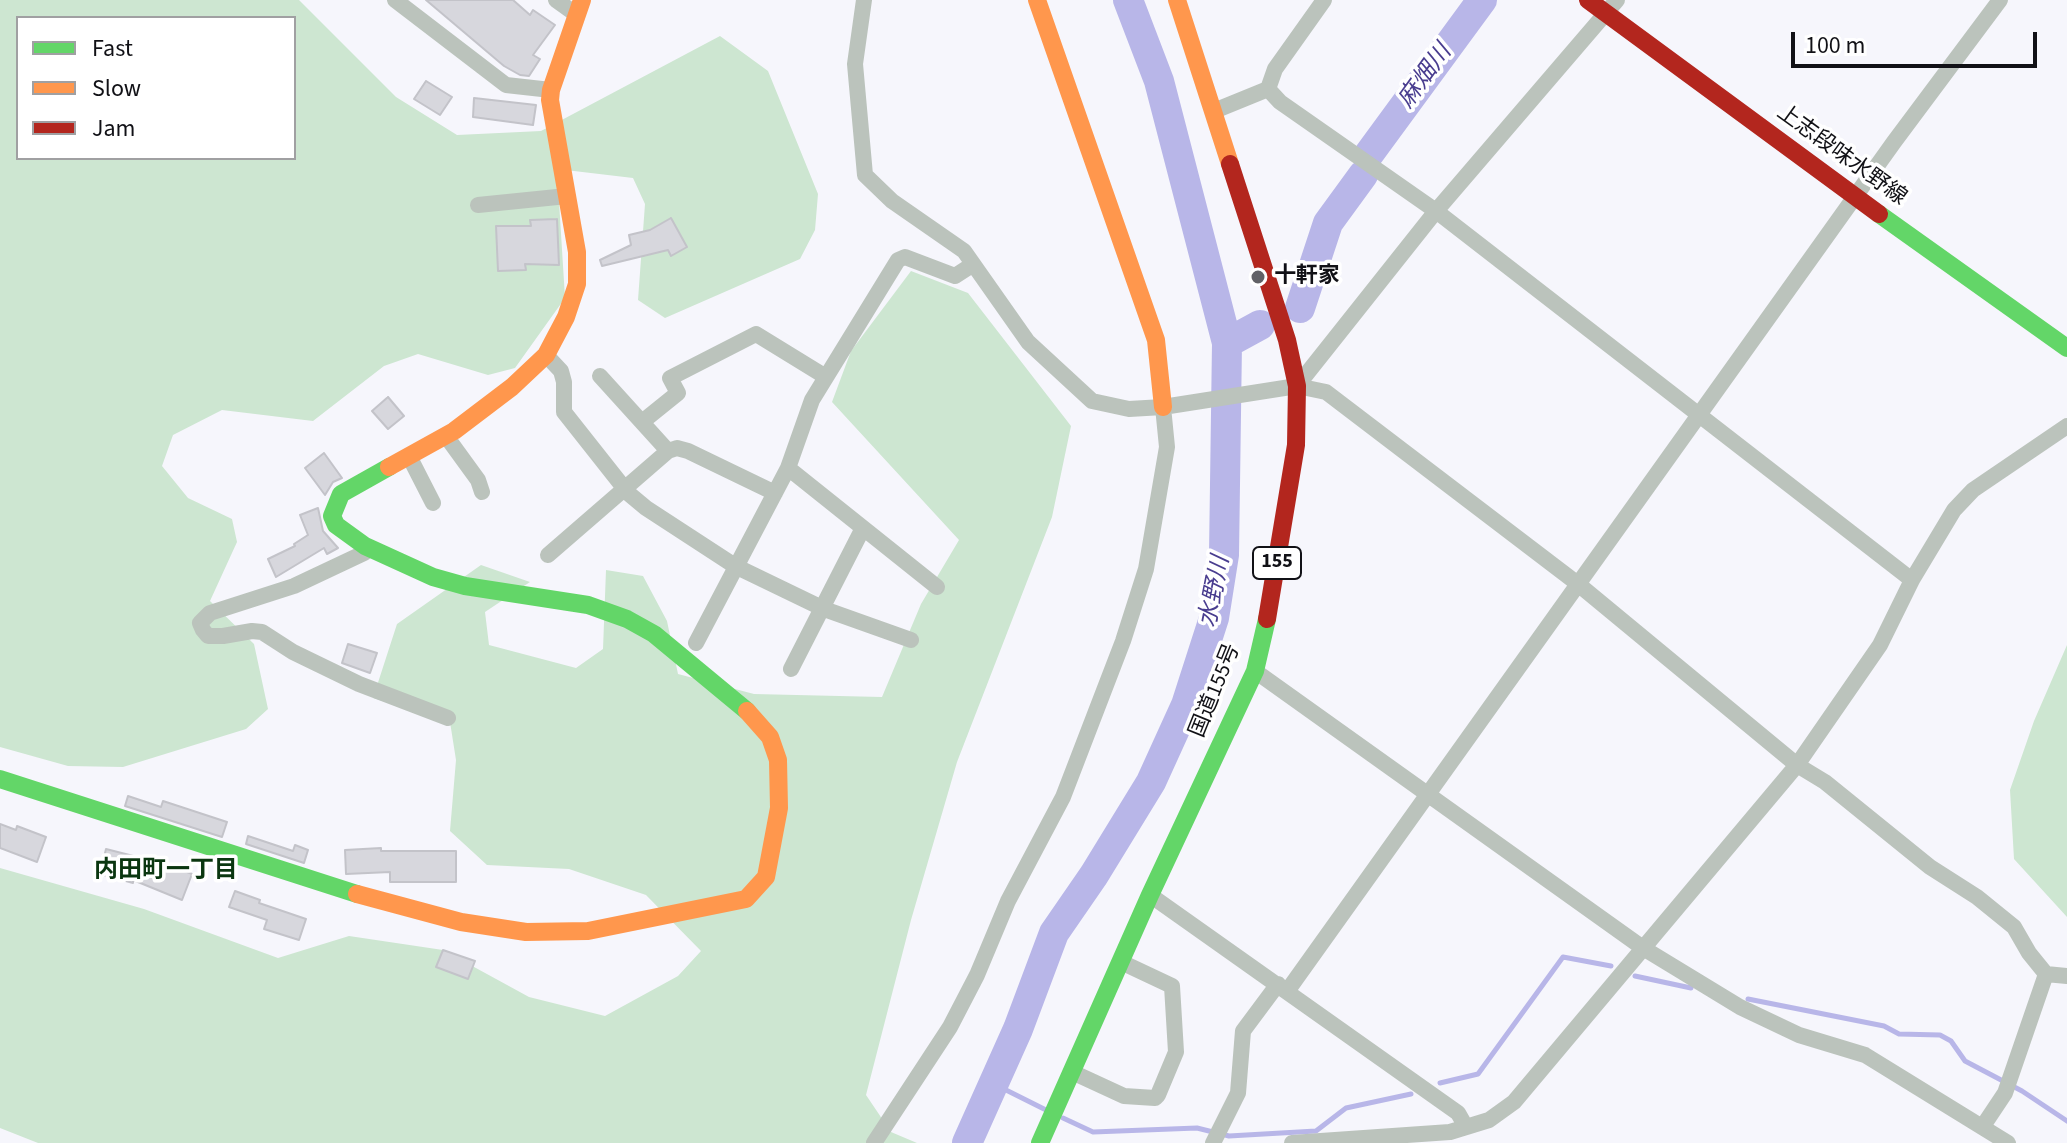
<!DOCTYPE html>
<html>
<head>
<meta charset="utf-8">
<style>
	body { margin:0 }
	#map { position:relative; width:2067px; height:1143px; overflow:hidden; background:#f6f6fc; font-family:"Source Sans 3",sans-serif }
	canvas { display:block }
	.legend { position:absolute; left:16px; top:16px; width:280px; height:144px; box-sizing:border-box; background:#fff; border:2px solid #a0a0a2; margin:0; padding:10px 14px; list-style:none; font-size:24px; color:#111116 }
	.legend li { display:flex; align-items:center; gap:16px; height:40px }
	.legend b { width:40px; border:2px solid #a0a0a2 }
	.scale { position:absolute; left:1791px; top:32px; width:246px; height:36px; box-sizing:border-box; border:4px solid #111116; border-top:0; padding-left:10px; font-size:24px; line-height:28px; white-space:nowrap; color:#111116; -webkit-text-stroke:6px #fff; paint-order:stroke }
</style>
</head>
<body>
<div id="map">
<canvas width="2067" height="1143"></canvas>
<ul class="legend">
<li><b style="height:10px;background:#63d668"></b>Fast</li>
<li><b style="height:10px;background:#ff974d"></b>Slow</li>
<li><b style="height:10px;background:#b3261e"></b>Jam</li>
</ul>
<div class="scale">100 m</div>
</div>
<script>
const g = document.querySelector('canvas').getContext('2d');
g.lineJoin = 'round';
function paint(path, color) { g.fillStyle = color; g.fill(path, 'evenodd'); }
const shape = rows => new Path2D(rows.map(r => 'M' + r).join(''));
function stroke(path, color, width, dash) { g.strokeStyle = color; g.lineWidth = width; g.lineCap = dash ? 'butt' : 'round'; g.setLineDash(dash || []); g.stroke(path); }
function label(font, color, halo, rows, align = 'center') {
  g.font = font + ' "Source Sans 3","Noto Sans JP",sans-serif'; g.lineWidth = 7; g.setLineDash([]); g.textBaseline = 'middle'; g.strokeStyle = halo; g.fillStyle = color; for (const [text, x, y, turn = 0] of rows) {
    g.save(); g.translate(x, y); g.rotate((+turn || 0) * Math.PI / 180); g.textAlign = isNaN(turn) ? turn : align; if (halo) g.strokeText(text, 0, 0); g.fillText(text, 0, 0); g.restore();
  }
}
paint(shape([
	[0,0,299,0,396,97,457,135,541,131,720,36,768,71,818,194,815,230,800,259,665,318,638,300,645,204,633,178,557,169,565,298,515,368,488,375,418,354,384,366,313,421,222,410,173,435,162,466,188,498,232,519,237,542,210,601,254,644,268,709,246,729,123,767,68,766,0,747],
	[18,18,294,18,294,158,18,158],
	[911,271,968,293,1071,426,1052,517,957,762,911,920,866,1095,891,1132,917,1143,38,1143,0,1128,0,868,144,909,278,958,349,936,443,950,529,997,605,1016,678,976,701,951,646,895,569,869,487,865,450,831,456,760,450,722,373,698,397,624,481,565,530,582,485,612,489,645,576,668,603,649,606,570,643,576,667,621,678,674,754,694,882,697,921,604,959,540,832,402,851,351],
	[2067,645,2067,917,2014,859,2010,790,2034,721]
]), '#cde6d1');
stroke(shape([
	[1635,976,1691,988],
	[1748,999,1884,1026,1899,1034,1940,1035,1951,1041,1965,1061,2022,1091,2067,1121],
	[992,1083,1046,1110],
	[1440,1083,1478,1074,1563,957,1611,966],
	[1063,1118,1093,1132,1197,1128,1229,1136,1316,1131,1346,1108,1411,1094]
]), '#b8b6e8', 5);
stroke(shape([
	[1369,154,1482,0],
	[1300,308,1328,223,1363,175],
	[1227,343,1260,325],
	[967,1143,1018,1029,1054,933,1094,875,1151,782,1186,705,1214,618,1224,555,1227,343,1159,81,1128,0]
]), '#b8b6e8', 30);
const building = shape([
	[426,0,513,0,530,15,533,10,555,25,533,55,540,59,529,76,520,75,504,66,426,0],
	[426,81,452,97,440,115,414,99,426,81],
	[474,98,536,105,533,125,473,117,474,98],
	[671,218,687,247,671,256,668,250,602,266,600,260,631,245,629,235,650,230,671,218],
	[557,219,559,265,525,264,526,270,498,271,496,226,531,226,530,220,557,219],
	[388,397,404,416,388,429,372,411,388,397],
	[324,453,342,478,333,482,325,495,305,468,324,453],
	[318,508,323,531,338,548,327,554,324,548,276,577,268,559,295,546,294,544,308,535,300,515,318,508],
	[348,644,377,653,370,673,342,663,348,644],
	[128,796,161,807,163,801,227,822,222,837,125,806,128,796],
	[0,824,16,830,17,826,46,837,37,862,0,848,0,824],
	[248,836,293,851,295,845,308,850,304,863,246,844,248,836],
	[381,848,381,851,456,851,456,882,390,882,390,872,346,874,345,850,381,848],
	[106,849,157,862,158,860,192,874,182,900,133,880,133,883,100,874,106,849],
	[235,891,260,900,259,903,306,919,299,940,264,929,267,920,229,907,235,891],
	[443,950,475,961,468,979,436,967,443,950]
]);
paint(building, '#d7d7dd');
stroke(building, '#c3c3c9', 2);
stroke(shape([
	[395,0,506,85,551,90],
	[556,0,577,15],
	[864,0,855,64,865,175,892,201,964,251,1028,342,1092,401,1129,409,1163,407,1297,386,1326,392,1578,584,1797,765,1825,782,1930,867,1977,897,2014,927,2029,953,2046,974,2067,976],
	[1268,89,1280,102,1436,211,1912,580],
	[1214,111,1268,89,1275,69,1324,0],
	[478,205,567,196],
	[546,355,561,371,564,382,564,412,628,493,646,508,735,566,824,609,911,640],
	[600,376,668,451],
	[1297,386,1436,211,1617,0],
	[642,422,678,393,670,378,756,334,826,377],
	[446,436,478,480,482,492],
	[410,458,433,503],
	[788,468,937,587],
	[365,546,364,553,294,586,210,613,200,623,203,630,208,636,223,636,252,631,262,632,293,652,359,684,448,718],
	[548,555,668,451,677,448,688,451,775,493],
	[696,643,788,468,812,400,898,260,905,257,955,276,972,265],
	[791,669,863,528],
	[1255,671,1643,948,1740,1007,1799,1035,1865,1055,2008,1143],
	[1150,895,1458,1113,1466,1127],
	[1288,990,1894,142,2000,0],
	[1072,1072,1124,1096,1155,1098,1158,1095,1176,1052,1172,986,1121,962],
	[1983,1126,2005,1093,2046,974],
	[874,1143,950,1027,977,975,1008,901,1063,797,1123,641,1146,569,1167,447,1163,407],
	[1213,1143,1238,1093,1243,1031,1278,984],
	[1292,1143,1450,1132,1489,1120,1514,1102,1797,765,1880,645,1912,580,1954,510,1973,490,2067,426]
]), '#bbc3bc', 16);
stroke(shape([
	[1879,214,2067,348],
	[389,467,341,494,332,516,336,525,365,546,433,577,465,586,588,605,627,619,654,634,747,711],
	[0,779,357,894],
	[1040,1143,1150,895,1255,671,1267,619]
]), '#63d668', 18);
stroke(shape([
	[1037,0,1156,340,1163,407],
	[1177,0,1230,164],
	[389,467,454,431,512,387,546,355,566,317,577,284,577,252,550,100,551,90,582,0],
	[357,894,461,922,526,932,588,931,746,899,766,877,779,808,778,760,770,737,747,711]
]), '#ff974d', 18);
stroke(shape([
	[1588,0,1879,214],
	[1230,164,1287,340,1297,386,1296,445,1267,619]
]), '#b3261e', 18);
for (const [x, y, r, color] of [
	[1258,277,8,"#616166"]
]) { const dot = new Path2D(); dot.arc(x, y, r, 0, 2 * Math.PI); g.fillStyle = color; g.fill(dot); stroke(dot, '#fff', 3); }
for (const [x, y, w] of [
	[1277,563,48]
]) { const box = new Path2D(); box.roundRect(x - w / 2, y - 16, w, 32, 6); g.fillStyle = '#fff'; g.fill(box); stroke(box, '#111116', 2); }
label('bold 20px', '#111116', null, [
	["155",1277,563]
]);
label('22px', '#111116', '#fff', [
	["上志段味水野線",1841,156,36],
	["国道155号",1216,691,-68]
]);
label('bold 22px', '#111116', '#fff', [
	["十軒家",1274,277]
], 'left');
label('italic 24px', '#493d8f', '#fff', [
	["麻畑川",1426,77,-54],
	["水野川",1216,592,-79]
]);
label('bold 24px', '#0a3610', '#fff', [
	["内田町一丁目",166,872]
]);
</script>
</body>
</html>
